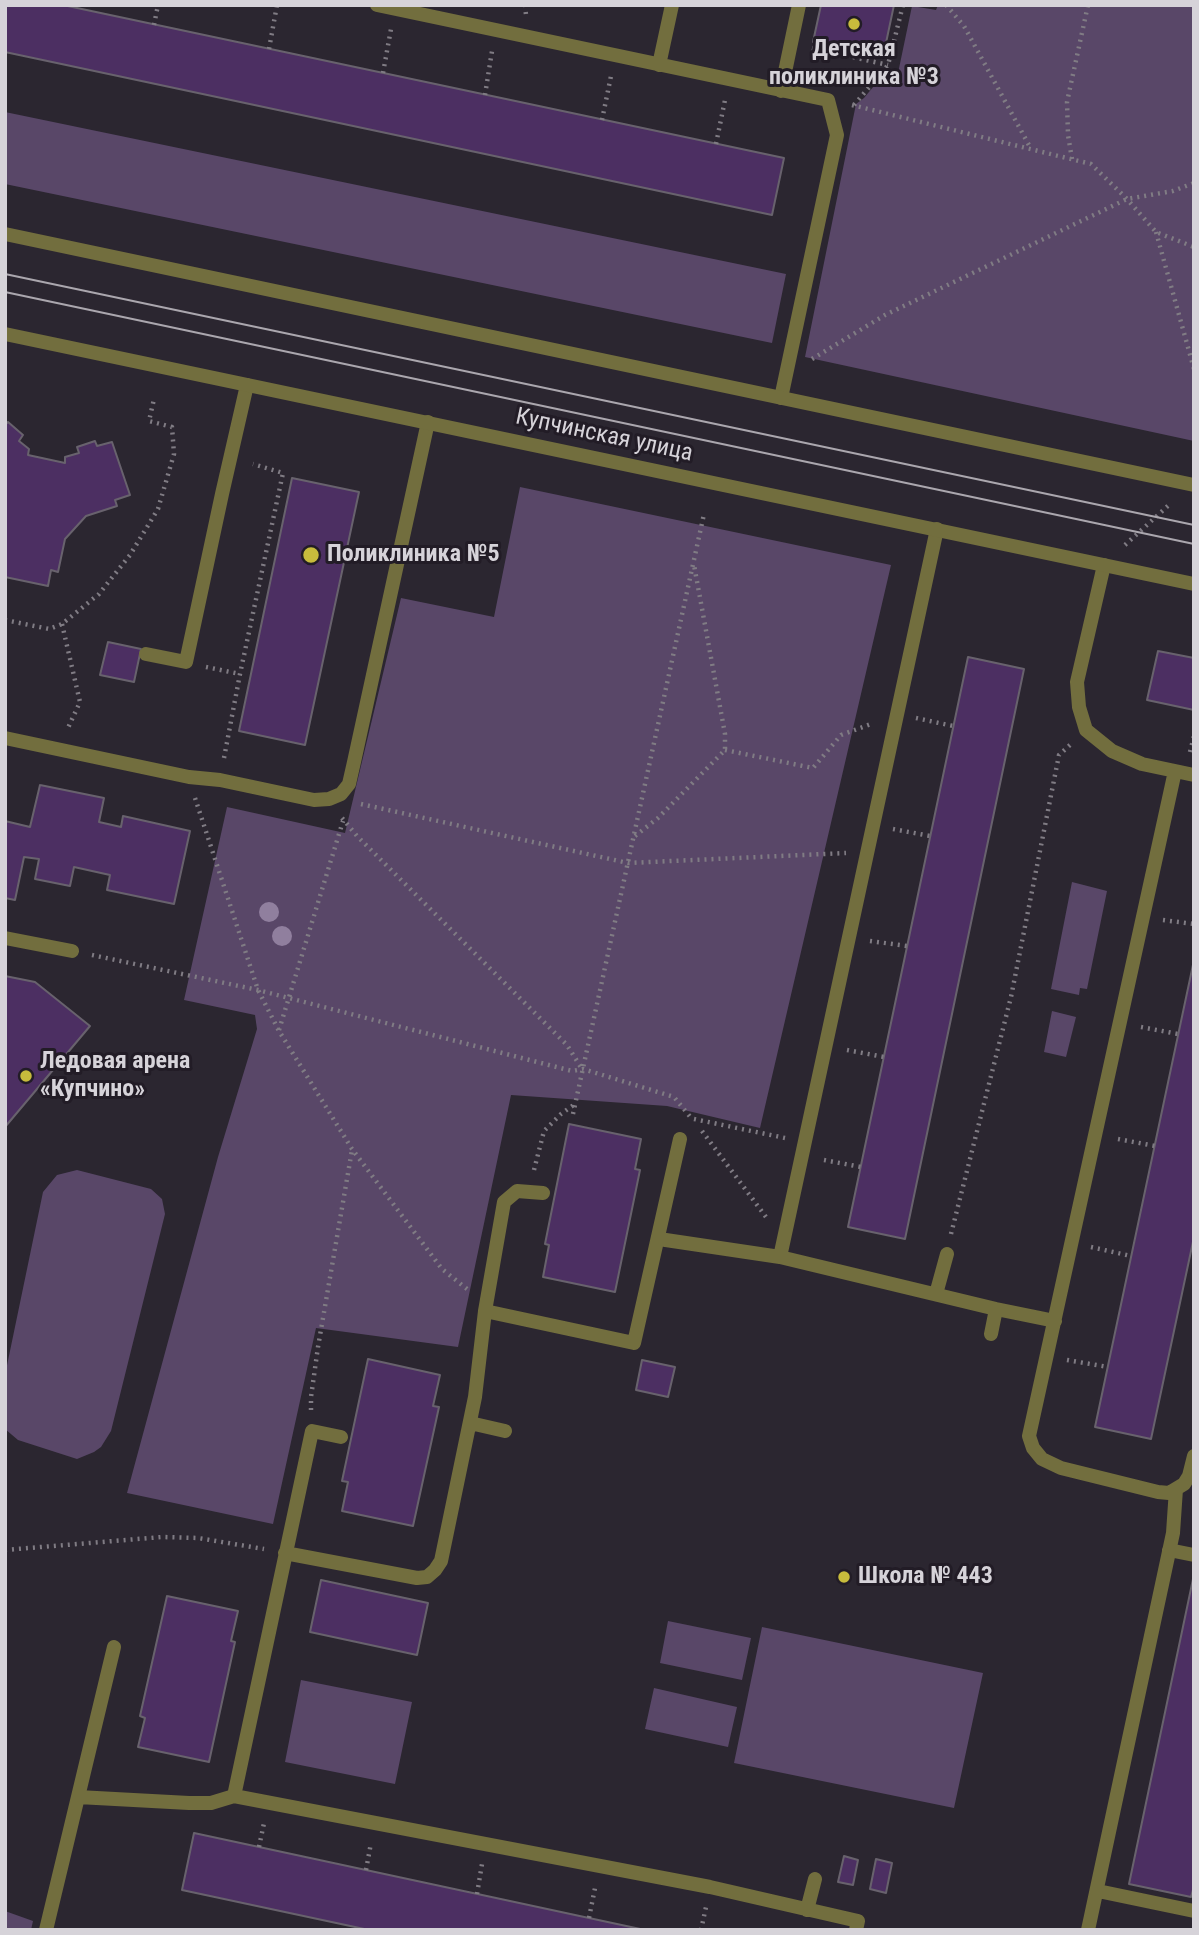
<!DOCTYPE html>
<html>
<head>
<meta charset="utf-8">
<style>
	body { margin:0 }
	#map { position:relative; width:1199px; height:1935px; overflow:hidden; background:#2b2630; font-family:"Roboto Condensed",sans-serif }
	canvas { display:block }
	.frame { position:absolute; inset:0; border:7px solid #d6d3d9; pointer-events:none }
</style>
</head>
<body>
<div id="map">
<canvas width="1199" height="1935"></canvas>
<div class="frame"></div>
</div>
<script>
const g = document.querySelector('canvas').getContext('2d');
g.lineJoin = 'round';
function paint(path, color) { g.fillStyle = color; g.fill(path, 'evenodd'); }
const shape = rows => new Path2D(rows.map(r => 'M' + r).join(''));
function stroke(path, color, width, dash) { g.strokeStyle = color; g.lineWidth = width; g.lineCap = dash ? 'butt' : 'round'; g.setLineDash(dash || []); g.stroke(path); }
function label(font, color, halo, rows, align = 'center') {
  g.font = font + ' "Roboto Condensed",sans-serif'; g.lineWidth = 6; g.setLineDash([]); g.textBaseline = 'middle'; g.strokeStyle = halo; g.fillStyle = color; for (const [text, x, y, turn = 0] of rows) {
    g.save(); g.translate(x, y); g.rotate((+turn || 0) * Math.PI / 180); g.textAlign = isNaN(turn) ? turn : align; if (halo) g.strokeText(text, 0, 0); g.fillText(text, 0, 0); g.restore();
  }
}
paint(shape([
	[938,5,1194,5,1194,441,805,357,856,104,864,98,883,75,897,78,912,6,936,10],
	[5,112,786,274,772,343,5,184],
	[520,487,891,565,760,1128,667,1106,511,1095,458,1347,316,1328,273,1524,127,1493,218,1157,257,1029,255,1015,184,1000,227,807,345,833,401,598,494,617],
	[1072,882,1107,891,1087,989,1080,988,1079,995,1051,989],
	[1052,1011,1076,1017,1066,1057,1044,1052],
	[77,1170,151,1189,162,1199,165,1214,111,1431,101,1447,94,1452,77,1459,18,1440,5,1429,5,1375,43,1192,57,1175],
	[668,1621,751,1638,742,1680,660,1663],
	[762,1627,983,1673,954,1808,734,1763],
	[301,1680,412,1702,395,1784,285,1762],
	[654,1688,737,1707,728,1747,645,1729],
	[5,1911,33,1921,31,1930,5,1930]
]), '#594768');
const building = shape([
	[5,5,63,5,784,158,772,215,5,52,5,5],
	[821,5,894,5,883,57,813,42,821,5],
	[8,422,23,435,19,441,29,449,28,455,65,463,65,457,79,453,77,447,95,441,97,446,112,442,130,495,115,500,117,506,86,516,65,539,58,572,51,570,48,586,5,577,5,425,8,422],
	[292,478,359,492,305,745,239,731,292,478],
	[108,642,141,649,134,682,100,675,108,642],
	[1158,651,1194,658,1194,710,1147,700,1158,651],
	[968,657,1024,669,905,1239,848,1227,968,657],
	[40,785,104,798,99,822,121,827,123,816,190,831,174,904,107,890,110,875,74,867,70,886,35,879,39,859,24,857,15,900,5,898,5,821,30,827,40,785],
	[1194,960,1194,1237,1151,1439,1095,1427,1194,960],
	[5,976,35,982,90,1026,5,1127,5,976],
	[569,1124,641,1139,635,1169,640,1170,615,1292,543,1277,549,1245,545,1244,569,1124],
	[368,1359,440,1375,433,1406,439,1407,413,1526,342,1511,348,1482,342,1481,368,1359],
	[642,1360,675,1367,668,1397,636,1390,642,1360],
	[1193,1579,1194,1886,1191,1897,1129,1884,1193,1579],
	[321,1580,428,1603,417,1655,310,1632,321,1580],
	[167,1596,238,1611,231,1641,235,1642,209,1762,138,1747,145,1718,140,1716,167,1596],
	[194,1833,589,1918,645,1930,369,1930,182,1890,194,1833],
	[844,1856,858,1860,853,1885,838,1882,844,1856],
	[876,1859,892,1863,886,1893,870,1889,876,1859]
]);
paint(building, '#4c2f62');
stroke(building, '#68626d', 2);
stroke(shape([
	[525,5,526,15],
	[946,5,964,26,1030,147],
	[154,25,158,5],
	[812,48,888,65],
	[269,49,277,5],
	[383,73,391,29],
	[485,95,492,51],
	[852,105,1091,164,1127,199,1156,232,1194,247],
	[854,105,888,65,903,5],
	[602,120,611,76],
	[716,144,725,100],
	[1072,159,1068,135,1067,102,1088,5],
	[1156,232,1194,369],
	[812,359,885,315,1127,199,1173,191,1194,183],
	[1125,545,1170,504],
	[5,620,49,629,62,624,99,594,130,555,158,509,174,454,172,427,149,421,154,399],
	[62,624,80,702,67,730],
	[206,667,240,674],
	[916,718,953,726],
	[725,750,813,768,841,735,871,724],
	[1190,752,1194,736],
	[224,758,240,674,283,473,253,464],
	[195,798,258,990,279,1031,352,1149,442,1269,467,1289],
	[361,804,628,863,846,853],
	[342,818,357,836,567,1045,582,1069],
	[893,829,930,836],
	[635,836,658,818,725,750,725,734,694,565],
	[1163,920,1194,924],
	[870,941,907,946],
	[92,955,258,990,572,1071,583,1069,674,1097,692,1119],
	[1141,1027,1178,1034],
	[279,1030,343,821],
	[847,1050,884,1057],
	[573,1114,704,514],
	[694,1119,785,1138],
	[702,1131,766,1217],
	[1118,1139,1155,1146],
	[824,1160,861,1167],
	[534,1170,544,1131,561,1114,575,1104],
	[951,1234,1011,997,1059,755,1070,745],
	[1091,1247,1131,1256],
	[1067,1360,1108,1367],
	[311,1410,311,1397,318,1347,352,1150],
	[5,1550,162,1537,198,1538,264,1549],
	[259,1847,264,1823],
	[366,1870,371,1843],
	[477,1894,482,1864],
	[589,1918,595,1888],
	[701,1930,706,1907]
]), '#807c84', 4.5, [2, 5]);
stroke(shape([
	[377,5,828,100,837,135,781,398],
	[659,65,672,5],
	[781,91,799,5],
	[1104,565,1077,682,1079,707,1086,730,1112,751,1142,764,1194,775],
	[146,654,186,662,222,494,247,385],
	[5,738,189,777,220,780,314,800,329,799,341,794,349,784,354,762,428,422],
	[1175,771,1029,1436,1033,1448,1042,1459,1061,1468,1158,1492,1169,1493,1184,1484,1189,1476,1194,1456],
	[5,938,72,951],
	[659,1239,780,1257,996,1309,1055,1321],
	[780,1257,937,529],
	[936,1294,947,1254],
	[485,1311,634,1343,680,1139],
	[991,1334,996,1309],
	[470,1423,505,1431],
	[1169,1550,1194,1555],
	[285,1553,417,1578,427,1577,435,1570,441,1561,475,1397,485,1311,504,1202,517,1191,543,1193],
	[234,1796,312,1431,341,1437],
	[78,1797,189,1803,211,1803,234,1796,710,1887,858,1921,856,1930],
	[1098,1891,1194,1911],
	[807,1910,815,1879],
	[46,1930,114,1647],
	[1088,1930,1173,1533,1176,1489]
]), '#726e3e', 14);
stroke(shape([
	[5,234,1194,485],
	[5,334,1194,584]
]), '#726e3e', 14);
stroke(shape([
	[5,274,1194,525],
	[5,292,1194,544]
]), '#aba7ae', 2);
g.fillStyle = '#907f9e';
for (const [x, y] of [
	[269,912],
	[282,936]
]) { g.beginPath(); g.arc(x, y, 10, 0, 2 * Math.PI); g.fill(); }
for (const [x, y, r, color] of [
	[854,24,7,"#c7bb3c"],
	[311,555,9,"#c7bb3c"],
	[26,1076,7,"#c7bb3c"],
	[844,1577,7,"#c7bb3c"]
]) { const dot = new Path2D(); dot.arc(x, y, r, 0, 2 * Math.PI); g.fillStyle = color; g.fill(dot); stroke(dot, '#221c26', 2.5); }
label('bold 24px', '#d6d3d9', '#221c26', [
	["Детская",854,50,"center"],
	["поликлиника №3",854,78,"center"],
	["Поликлиника №5",327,555],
	["Ледовая арена",40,1062],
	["«Купчино»",40,1090],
	["Школа № 443",858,1577]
], 'left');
label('24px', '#d6d3d9', '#221c26', [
	["Купчинская улица",604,436,12]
]);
</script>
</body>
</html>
